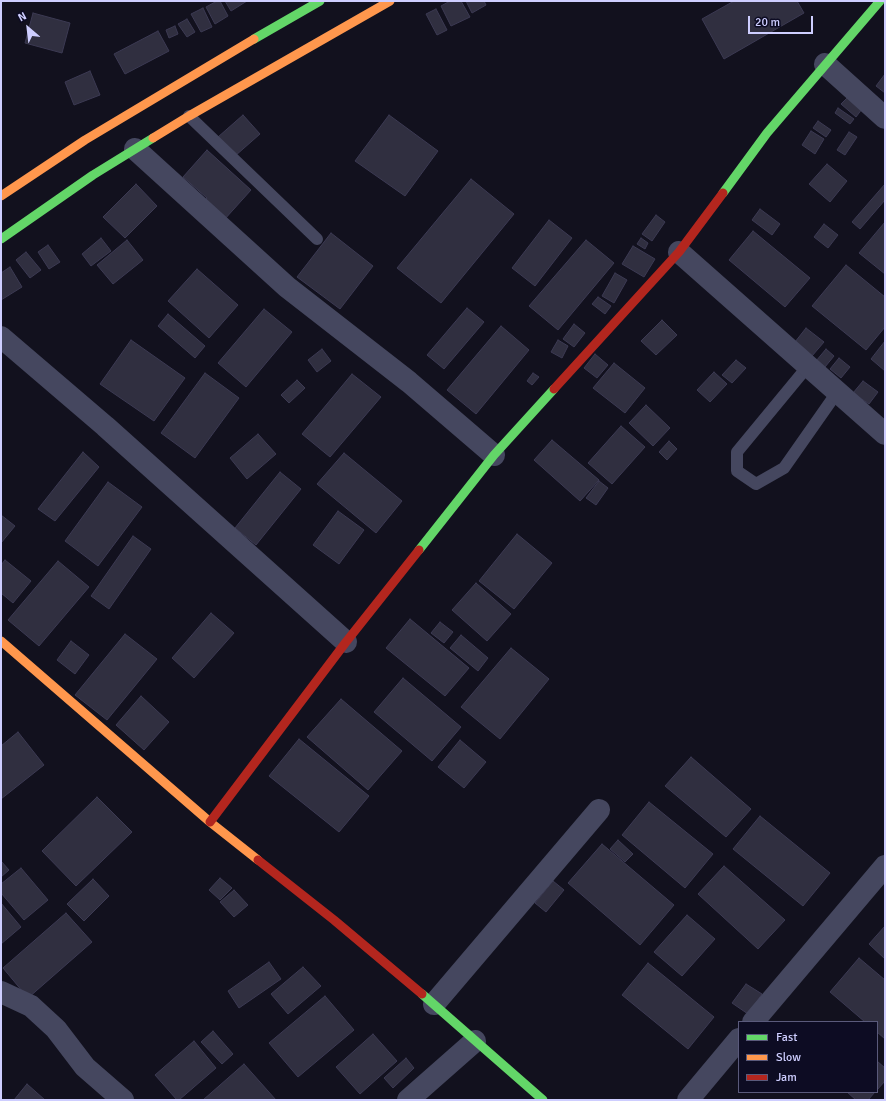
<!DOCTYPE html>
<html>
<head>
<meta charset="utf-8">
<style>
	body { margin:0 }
	#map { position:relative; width:886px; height:1101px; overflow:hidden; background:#12111e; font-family:Signika,sans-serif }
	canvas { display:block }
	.frame { position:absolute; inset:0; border:2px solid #ceceff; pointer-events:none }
	.legend { position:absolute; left:738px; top:1021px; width:140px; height:72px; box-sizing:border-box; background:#0d0c23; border:1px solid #5a5a7b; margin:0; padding:5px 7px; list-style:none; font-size:12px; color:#ceceff }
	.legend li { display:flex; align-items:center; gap:8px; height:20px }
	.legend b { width:20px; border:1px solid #5a5a7b }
	.north { position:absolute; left:8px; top:8px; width:40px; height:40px; -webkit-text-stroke:3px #0d0c23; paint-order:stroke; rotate:332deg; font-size:11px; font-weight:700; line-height:16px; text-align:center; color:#ceceff }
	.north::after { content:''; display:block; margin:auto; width:14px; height:18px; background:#ceceff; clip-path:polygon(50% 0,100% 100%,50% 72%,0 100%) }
	.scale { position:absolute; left:748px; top:16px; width:65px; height:18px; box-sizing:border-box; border:2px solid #ceceff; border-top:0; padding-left:5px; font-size:12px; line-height:14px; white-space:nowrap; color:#ceceff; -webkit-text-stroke:3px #0d0c23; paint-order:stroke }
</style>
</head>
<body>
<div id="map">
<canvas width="886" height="1101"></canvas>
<div class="frame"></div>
<ul class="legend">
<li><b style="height:5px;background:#63d668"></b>Fast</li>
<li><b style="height:5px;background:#ff974d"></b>Slow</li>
<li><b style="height:5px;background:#b3261e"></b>Jam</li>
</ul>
<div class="north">N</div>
<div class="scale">20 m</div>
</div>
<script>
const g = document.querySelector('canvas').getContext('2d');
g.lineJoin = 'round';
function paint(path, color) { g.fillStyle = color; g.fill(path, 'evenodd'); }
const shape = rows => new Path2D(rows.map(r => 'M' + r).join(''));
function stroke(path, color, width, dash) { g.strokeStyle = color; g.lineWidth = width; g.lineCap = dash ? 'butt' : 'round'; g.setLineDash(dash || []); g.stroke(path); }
const building = shape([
	[217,1,220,1,228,16,215,24,206,7,217,1],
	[225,1,247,1,231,11,225,1],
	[450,1,461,1,470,17,451,26,441,6,450,1],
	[466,1,484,1,486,5,472,13,466,1],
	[734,1,797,1,804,13,724,59,702,19,734,1],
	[203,8,212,27,201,32,191,14,203,8],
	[436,9,447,30,437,35,426,14,436,9],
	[33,13,70,23,62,53,25,43,33,13],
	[187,19,195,32,187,37,178,24,187,19],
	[175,26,178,34,169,38,166,30,175,26],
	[158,31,169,51,125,74,114,54,158,31],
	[90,71,100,95,74,105,65,82,90,71],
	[885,74,885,93,876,86,885,74],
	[848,97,862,109,856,117,841,104,848,97],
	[838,108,854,119,850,124,835,113,838,108],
	[243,115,260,134,235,156,218,137,243,115],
	[389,115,438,151,405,196,355,161,389,115],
	[818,121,831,130,826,137,813,128,818,121],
	[811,131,824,139,815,154,802,145,811,131],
	[849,132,857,137,845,155,837,150,849,132],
	[207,150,251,190,224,220,204,202,207,198,183,177,207,150],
	[827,164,847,181,830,202,809,184,827,164],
	[471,179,514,214,441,303,397,268,471,179],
	[136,184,157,206,125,238,103,217,136,184],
	[885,184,885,200,860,229,852,222,885,184],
	[760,209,780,224,772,235,752,220,760,209],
	[656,215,665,222,652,241,642,234,656,215],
	[549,220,572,238,535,286,512,268,549,220],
	[885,222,885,274,859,253,885,222],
	[824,224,838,235,828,248,814,237,824,224],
	[753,231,810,278,785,307,729,260,753,231],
	[331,233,373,266,340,309,297,277,331,233],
	[101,238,111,251,91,266,82,254,101,238],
	[641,238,648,243,645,249,637,244,641,238],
	[127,240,143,260,113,284,97,265,127,240],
	[586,240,614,263,558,330,529,306,586,240],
	[48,245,60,262,49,269,38,252,48,245],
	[633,246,655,259,644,277,622,264,633,246],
	[26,252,41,270,30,278,16,260,26,252],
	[846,265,885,297,885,327,866,350,812,306,846,265],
	[10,267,22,287,1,300,1,273,10,267],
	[197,269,238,305,209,338,168,301,197,269],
	[615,273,627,280,614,303,602,296,615,273],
	[598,297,611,306,605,314,592,304,598,297],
	[467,308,484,322,444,369,427,355,467,308],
	[264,309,292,332,246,387,218,363,264,309],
	[168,314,205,346,195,358,158,326,168,314],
	[662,320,677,335,656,355,641,341,662,320],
	[574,324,585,333,574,347,563,339,574,324],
	[501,326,529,350,476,414,447,390,501,326],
	[806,328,824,342,812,356,795,342,806,328],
	[131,340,185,378,154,421,100,384,131,340],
	[558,340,568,346,562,358,551,352,558,340],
	[885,341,885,371,871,359,885,341],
	[322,349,331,361,317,372,308,360,322,349],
	[826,349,834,356,825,367,816,361,826,349],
	[595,354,608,365,597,378,584,368,595,354],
	[839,358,850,367,841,378,830,369,839,358],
	[736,360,746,368,732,383,722,375,736,360],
	[614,363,645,388,625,413,593,388,614,363],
	[714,372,727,384,710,402,697,390,714,372],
	[205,373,239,398,195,458,161,433,205,373],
	[533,373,539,377,532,385,527,381,533,373],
	[352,374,381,397,330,457,302,434,352,374],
	[297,380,305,388,289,403,281,395,297,380],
	[863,381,878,392,869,404,853,393,863,381],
	[646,405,670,428,653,446,629,423,646,405],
	[621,426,645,447,612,484,588,463,621,426],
	[258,434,276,454,247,479,230,458,258,434],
	[552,440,599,480,580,501,534,460,552,440],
	[669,441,677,449,667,460,659,452,669,441],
	[83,452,99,467,55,521,38,509,83,452],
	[344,453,402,501,376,533,317,484,344,453],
	[280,472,301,489,256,545,235,528,280,472],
	[599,481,608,488,596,505,586,498,599,481],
	[108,482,142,507,98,566,65,541,108,482],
	[338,511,364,530,339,564,313,545,338,511],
	[1,515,15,526,1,543,1,515],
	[517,534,552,563,514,609,479,581,517,534],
	[133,536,151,549,109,609,91,596,133,536],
	[5,560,31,581,13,603,1,593,1,565,5,560],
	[58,561,89,587,39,646,8,620,58,561],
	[476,583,511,614,487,641,452,610,476,583],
	[211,613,234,633,194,678,172,658,211,613],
	[410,619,469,668,445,696,386,648,410,619],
	[440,622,453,632,444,643,431,633,440,622],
	[125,634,157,659,107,720,75,695,125,634],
	[461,635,488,658,478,671,450,648,461,635],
	[71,641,89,655,75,674,57,660,71,641],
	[511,648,549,679,500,739,461,707,511,648],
	[403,678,461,727,432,761,374,712,403,678],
	[141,696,169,722,144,750,116,725,141,696],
	[341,699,402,751,368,790,307,737,341,699],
	[18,732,44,765,1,799,1,746,18,732],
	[299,739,369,796,339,832,269,776,299,739],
	[460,740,486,762,464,788,438,767,460,740],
	[691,757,751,809,726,837,665,786,691,757],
	[97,797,132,832,76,886,42,851,97,797],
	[649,802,713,854,685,888,622,835,649,802],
	[760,816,830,873,803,906,733,849,760,816],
	[618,840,633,854,625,862,610,849,618,840],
	[602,844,674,905,640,945,568,883,602,844],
	[1,861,9,870,1,877,1,861],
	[724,866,785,920,758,949,698,894,724,866],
	[21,868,48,900,24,920,1,893,1,884,21,868],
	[220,878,232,888,220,900,209,890,220,878],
	[93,879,109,896,84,921,67,904,93,879],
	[553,881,564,890,546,912,535,903,553,881],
	[234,890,248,905,234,917,220,902,234,890],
	[1,903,21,927,1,944,1,903],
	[66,913,92,942,28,998,3,968,66,913],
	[687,915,715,939,682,976,654,952,687,915],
	[885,926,885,959,869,944,885,926],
	[859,958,885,980,885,1039,877,1032,877,1022,865,1022,830,992,859,958],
	[269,962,281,979,239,1008,228,991,269,962],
	[648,963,714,1017,688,1049,622,995,648,963],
	[303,967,321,986,288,1014,271,994,303,967],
	[746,984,762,994,748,1014,732,1003,746,984],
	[325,996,354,1030,298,1077,269,1043,325,996],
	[213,1031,233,1054,222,1064,201,1042,213,1031],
	[373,1034,397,1061,360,1094,336,1067,373,1034],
	[194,1041,216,1068,179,1100,177,1100,155,1075,194,1041],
	[406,1058,414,1068,393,1088,384,1078,406,1058],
	[877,1061,885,1068,885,1081,877,1090,877,1061],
	[244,1064,276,1100,203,1100,244,1064],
	[27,1084,45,1100,14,1100,27,1084],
	[847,1092,875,1092,868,1100,856,1100,847,1092]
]);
paint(building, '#302f40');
stroke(building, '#3c3a53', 1);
stroke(shape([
	[189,116,317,239],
	[808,366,737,452,737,471,756,484,784,468,838,391]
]), '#45475f', 12);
stroke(shape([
	[825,64,885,118],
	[135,149,287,287,409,382,494,455],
	[679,252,885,434],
	[1,337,105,426,346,642],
	[1,992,31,1006,56,1029,85,1067,123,1100],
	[434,1004,599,810],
	[753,1022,885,866],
	[408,1100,475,1041],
	[688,1100,739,1039]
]), '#45475f', 22);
stroke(shape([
	[254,39,320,1],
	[723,193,767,133,880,1],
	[1,239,93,175,153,138],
	[419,550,494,455,554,389],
	[422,994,543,1100]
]), '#63d668', 9);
stroke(shape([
	[153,138,189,116,390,1],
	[1,196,85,140,254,39],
	[1,641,210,822,258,860]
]), '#ff974d', 9);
stroke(shape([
	[554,389,679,252,723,193],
	[210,822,346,642,419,550],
	[258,860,334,920,422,994]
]), '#b3261e', 9);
</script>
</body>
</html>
